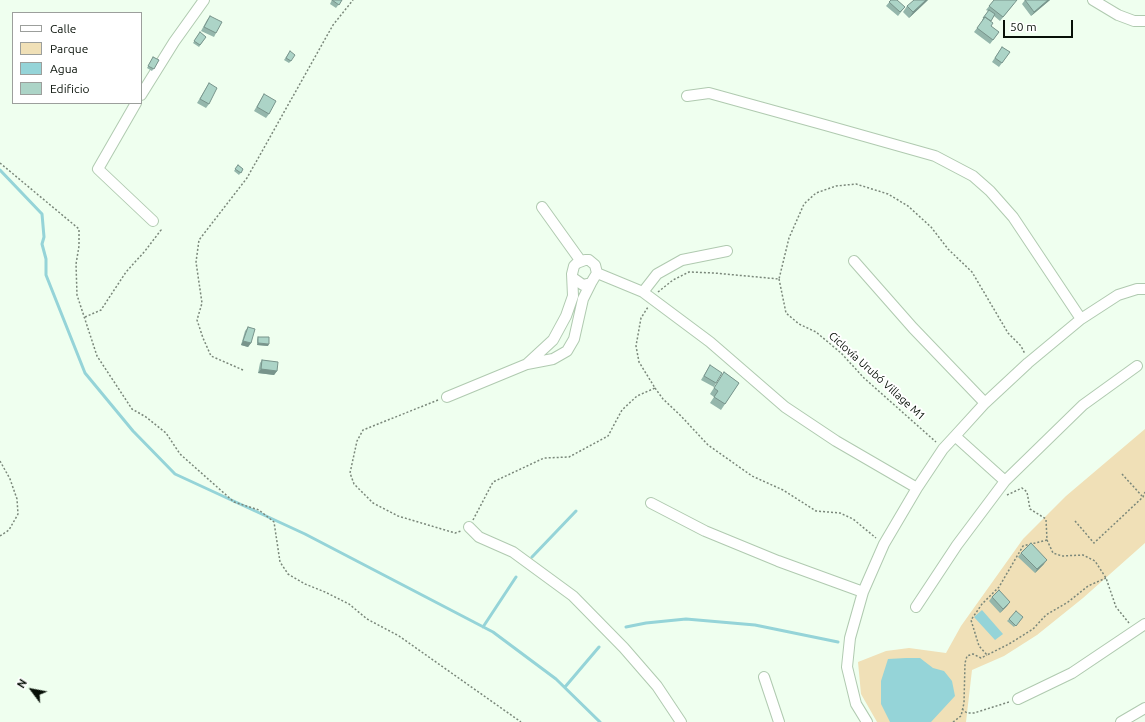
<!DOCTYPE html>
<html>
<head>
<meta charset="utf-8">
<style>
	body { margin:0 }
	#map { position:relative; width:1145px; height:722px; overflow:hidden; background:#efffef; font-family:Ubuntu,sans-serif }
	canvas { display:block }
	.legend { position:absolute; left:12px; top:12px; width:130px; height:92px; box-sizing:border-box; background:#fff; border:1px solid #9c9f9c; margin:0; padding:5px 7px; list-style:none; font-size:12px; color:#071007 }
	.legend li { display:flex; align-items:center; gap:8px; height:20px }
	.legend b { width:20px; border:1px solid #9c9f9c }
	.north { position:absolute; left:12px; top:670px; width:40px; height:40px; -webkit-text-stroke:3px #fff; paint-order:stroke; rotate:302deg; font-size:11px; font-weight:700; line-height:16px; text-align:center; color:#071007 }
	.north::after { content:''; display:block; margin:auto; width:14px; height:18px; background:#071007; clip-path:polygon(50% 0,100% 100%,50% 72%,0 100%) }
	.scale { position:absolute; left:1003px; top:20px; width:70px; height:18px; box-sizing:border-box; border:2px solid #071007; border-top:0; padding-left:5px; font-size:12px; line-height:14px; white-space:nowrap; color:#071007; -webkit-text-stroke:3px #fff; paint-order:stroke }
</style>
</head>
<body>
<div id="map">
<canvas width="1145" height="722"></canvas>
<ul class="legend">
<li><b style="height:5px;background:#fff"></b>Calle</li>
<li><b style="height:11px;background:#f0e0b7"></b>Parque</li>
<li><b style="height:11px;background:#95d4d8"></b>Agua</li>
<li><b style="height:11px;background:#acd4c7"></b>Edificio</li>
</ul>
<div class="north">N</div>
<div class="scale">50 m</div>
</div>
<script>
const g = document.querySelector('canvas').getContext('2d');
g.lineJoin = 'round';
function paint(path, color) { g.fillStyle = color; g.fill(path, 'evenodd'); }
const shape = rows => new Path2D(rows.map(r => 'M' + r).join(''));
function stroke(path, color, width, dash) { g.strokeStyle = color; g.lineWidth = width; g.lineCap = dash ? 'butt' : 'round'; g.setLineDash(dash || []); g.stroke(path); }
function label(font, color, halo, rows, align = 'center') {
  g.font = font + ' Ubuntu,sans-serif'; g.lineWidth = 4; g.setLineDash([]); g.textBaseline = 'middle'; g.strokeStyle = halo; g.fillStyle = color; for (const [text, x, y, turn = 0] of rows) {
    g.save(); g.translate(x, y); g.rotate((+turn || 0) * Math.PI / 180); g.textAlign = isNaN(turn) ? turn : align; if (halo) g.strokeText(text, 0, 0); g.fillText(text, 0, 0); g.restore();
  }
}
paint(shape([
	[1145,429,1145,543,1083,598,1037,635,1004,656,972,670,966,722,877,722,861,694,858,662,886,651,909,648,946,653,961,626,1023,539,1066,496]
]), '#f0e0b7');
paint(shape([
	[982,610,1003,634,995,640,974,617],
	[906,658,920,658,933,668,944,671,952,681,955,696,931,722,890,722,881,704,881,681,888,659]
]), '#95d4d8');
stroke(shape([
	[0,170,42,214,44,237,42,244,46,259,46,275,85,373,133,431,175,474,305,534,493,632,556,679,600,722],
	[532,557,576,511],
	[483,627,516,577],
	[626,627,646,623,686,619,755,625,838,642],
	[565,687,599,647]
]), '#95d4d8', 3);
const street = shape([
	[1093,0,1118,15,1134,21,1145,21],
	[141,95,174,42,204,0],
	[687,96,709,93,825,125,935,156,973,176,990,191,1013,217,1081,319],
	[136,103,98,169,153,221],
	[542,207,580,260],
	[854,261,913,328,985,403],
	[597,273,643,292,710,342,785,407,836,441,917,488],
	[643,292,657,274,682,260,727,251],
	[527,364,553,340,566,316,573,296,572,274,574,266,577,263,585,260,589,260,595,265,597,273,591,283,583,285,573,278],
	[447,397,527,364,553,359,567,351,574,339,583,299,591,283],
	[955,436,1005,481],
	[651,503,705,531,778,561,863,592],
	[469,527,479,537,513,552,573,596,624,648,657,686,681,722],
	[916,607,957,545,1005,481,1083,405,1137,366],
	[764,677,779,722],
	[1018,699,1072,673,1145,624],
	[867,722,856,704,847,667,850,638,863,592,884,544,917,488,943,449,955,436,985,403,1028,363,1081,319,1118,295,1137,289,1145,289],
	[1121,722,1145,708]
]);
stroke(street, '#b0cab0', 12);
stroke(shape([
	[0,163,79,229,79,246,76,264,77,295,97,356,132,409,146,417,166,433,180,454,234,502,259,510,274,522,280,562,288,574,305,584,325,592,349,604,367,619,399,636,521,722],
	[779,279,786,313,799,324,816,332,841,353,864,378,936,442],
	[658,292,673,280,689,272,714,273,779,279,789,238,804,204,816,193,836,186,856,184,888,194,908,206,931,227,948,249,972,272,1008,333,1021,346,1025,354],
	[85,317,101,310,126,272,145,251,161,230,160,228],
	[243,370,211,356,203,338,197,320,202,303,196,262,199,240,247,178,333,25,353,0],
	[655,388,663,399,681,416,708,445,752,476,783,490,816,511,840,513,853,519,876,538],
	[438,400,363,430,357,441,350,473,354,484,373,503,398,516,455,533,461,531],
	[0,461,10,479,17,499,18,514,9,530,0,536],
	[1122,474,1142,496],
	[1007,495,1022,488,1027,492,1030,509,1046,519,1047,540,1053,553,1062,556,1083,555,1095,561,1106,578,1116,607,1129,623],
	[473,520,493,482,544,458,569,457,608,436,622,410,637,396,655,388,639,362,636,346,641,318,648,307],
	[1075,521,1094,543,1143,497,1145,492],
	[1047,540,1023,546,999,587,982,604,971,620,979,646,987,655,1009,644,1033,629,1046,615,1068,602,1088,586,1106,578],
	[962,709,967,713,974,713,1009,702],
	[953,722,961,716,964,703,965,663,967,656,973,654,981,658,987,655]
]), '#7a877a', 1.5, [2, 2]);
stroke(street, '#fff', 10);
paint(shape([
	[332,0,342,0,336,8,330,4],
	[891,0,905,7,898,16,886,6],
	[928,0,909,18,903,12,907,6],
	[994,0,1014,4,1000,21,994,16,991,21,991,26,999,32,990,44,974,32,983,20,982,20,988,11,986,10],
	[1025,0,1050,0,1031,16,1022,4],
	[210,16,216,33,214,37,201,31,207,20],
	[200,32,206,37,199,47,193,43],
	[1002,47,1010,52,999,67,992,62],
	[290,51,291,61,289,63,284,60],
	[153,57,159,60,152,71,147,68],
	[209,83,209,104,206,108,197,103],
	[264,94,269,114,266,118,254,111],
	[238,165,243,169,239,175,234,171],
	[248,327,251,343,248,347,241,345,245,331],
	[258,337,268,346,257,345,257,339],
	[262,360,277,371,274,375,258,373,260,363],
	[710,365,716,383,714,387,701,380],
	[724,372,739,383,721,410,710,403,714,397,710,394],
	[1021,553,1044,564,1035,573,1018,557],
	[992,597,1010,602,1007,606,1000,613,989,601],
	[1023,617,1014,627,1007,621,1009,619]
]), '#94b6ab');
paint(shape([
	[926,0,928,0,909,18,913,12],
	[1048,0,1050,0,1031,16,1034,12],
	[243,341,251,343,248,347,241,345],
	[258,343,269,344,268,346,257,345],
	[261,369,277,371,274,375,258,373],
	[1047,560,1044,564,1035,573,1037,569],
	[1010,602,1007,606,1000,613,1003,609]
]), '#78948b');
const building = shape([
	[332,0,342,0,339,5,332,0],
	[891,0,897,0,905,7,900,12,889,2,891,0],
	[914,0,926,0,913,12,907,6,914,0],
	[994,0,1017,0,1003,17,989,6,994,0],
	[1025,0,1048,0,1034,12,1025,0],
	[989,10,995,14,991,21,985,17,984,18,983,18,989,10],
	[210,16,222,22,216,33,204,27,210,16],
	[985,17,993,23,991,26,999,32,993,40,977,28,985,17],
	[200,32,206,37,200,45,194,41,200,32],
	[1002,47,1010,52,1002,63,995,58,1002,47],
	[290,51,295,55,291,61,286,58,290,51],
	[153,57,159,60,154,69,148,66,153,57],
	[209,83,217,88,209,104,200,99,209,83],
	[264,94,276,101,269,114,257,107,264,94],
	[238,165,243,169,241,173,235,169,238,165],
	[248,327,255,329,251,343,243,341,248,327],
	[258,337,269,337,269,344,258,343,258,337],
	[262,360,278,362,277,371,261,369,262,360],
	[710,365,722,373,716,383,704,376,710,365],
	[724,372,739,383,725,404,714,397,718,391,714,388,724,372],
	[1031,543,1047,560,1037,569,1021,553,1031,543],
	[999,590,1010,602,1003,609,992,597,999,590],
	[1016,611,1023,617,1016,626,1009,619,1016,611]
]);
paint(building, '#acd4c7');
stroke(building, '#78948b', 1);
label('11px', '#071007', '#fff', [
	["Ciclovía Urubó Village M1",877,376,42]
]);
</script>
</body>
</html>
